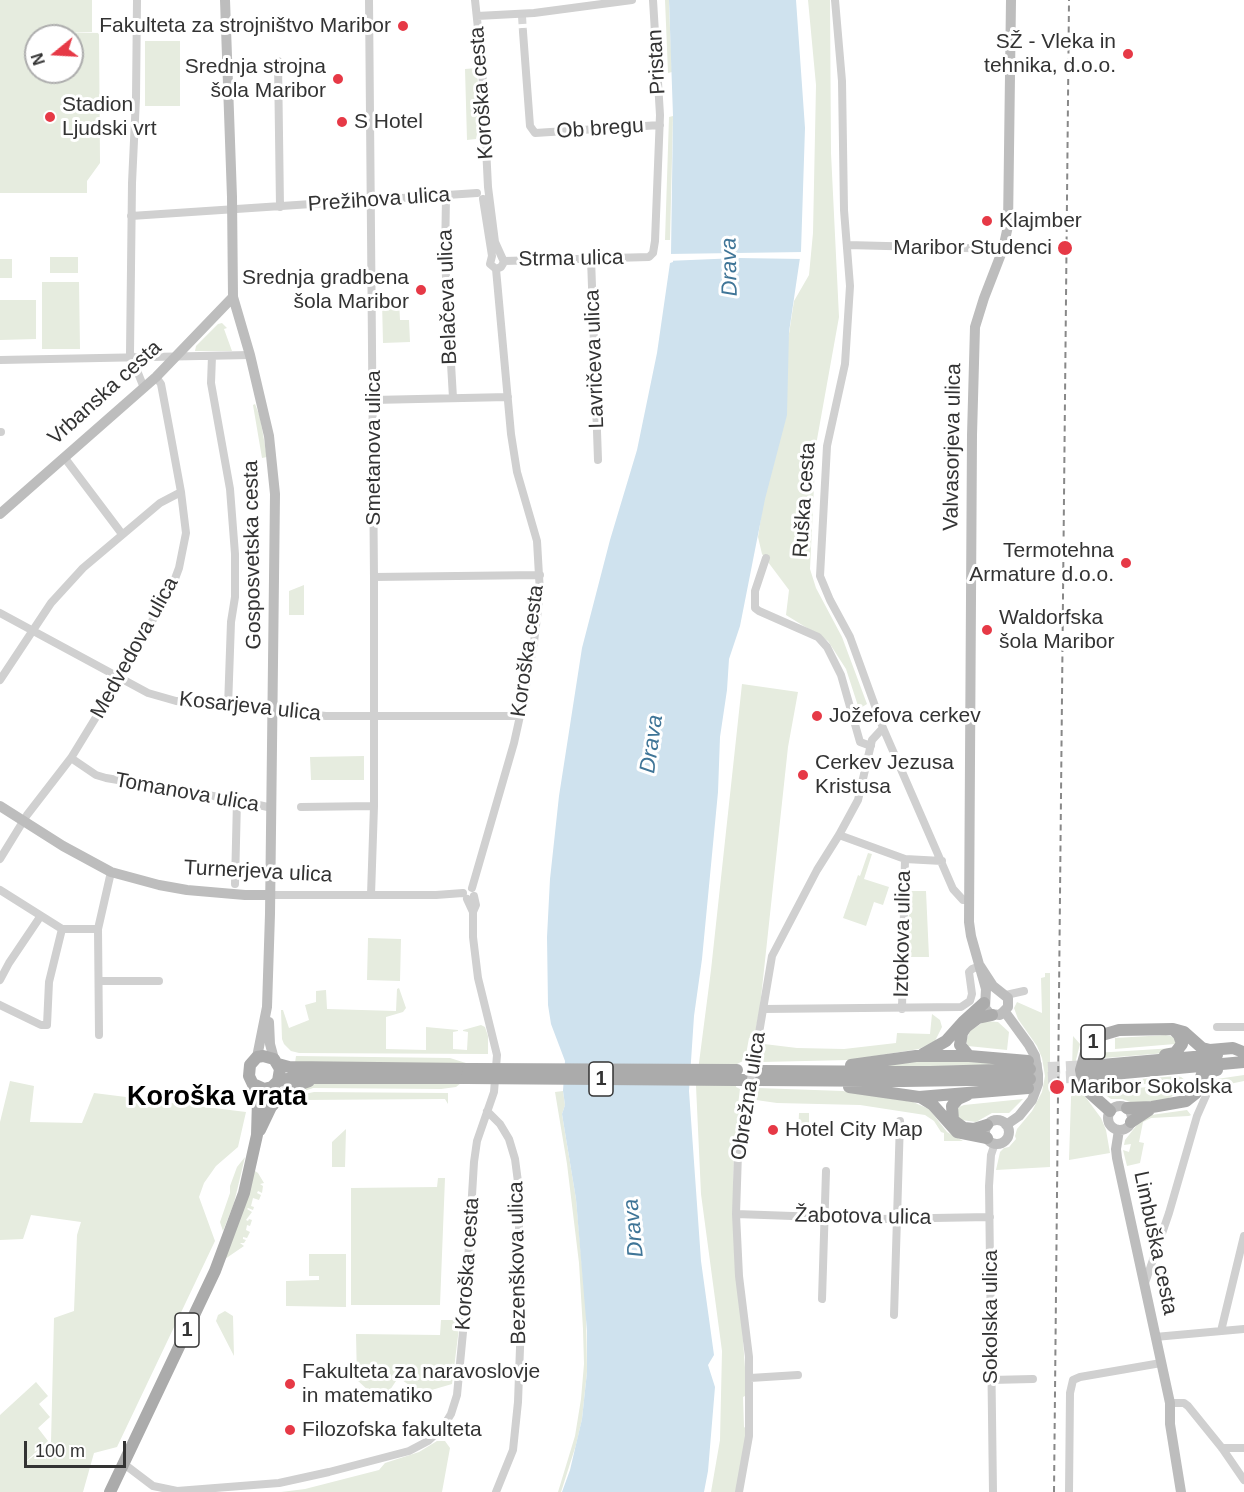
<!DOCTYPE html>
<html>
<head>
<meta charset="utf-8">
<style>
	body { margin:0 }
	#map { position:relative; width:1244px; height:1492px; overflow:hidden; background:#fff; font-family:Arial,sans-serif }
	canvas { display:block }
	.north { position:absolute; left:24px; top:24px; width:60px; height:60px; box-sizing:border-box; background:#fff; border:2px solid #adadad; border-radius:50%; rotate:252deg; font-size:16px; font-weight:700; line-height:24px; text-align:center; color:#333 }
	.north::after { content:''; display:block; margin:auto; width:21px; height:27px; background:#e63946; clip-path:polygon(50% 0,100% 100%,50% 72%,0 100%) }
	.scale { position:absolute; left:24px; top:1441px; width:102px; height:27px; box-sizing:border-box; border:3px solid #333; border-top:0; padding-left:8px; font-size:18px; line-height:21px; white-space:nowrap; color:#333; -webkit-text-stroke:4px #fff; paint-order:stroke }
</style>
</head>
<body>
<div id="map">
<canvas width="1244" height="1492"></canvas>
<div class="north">N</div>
<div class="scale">100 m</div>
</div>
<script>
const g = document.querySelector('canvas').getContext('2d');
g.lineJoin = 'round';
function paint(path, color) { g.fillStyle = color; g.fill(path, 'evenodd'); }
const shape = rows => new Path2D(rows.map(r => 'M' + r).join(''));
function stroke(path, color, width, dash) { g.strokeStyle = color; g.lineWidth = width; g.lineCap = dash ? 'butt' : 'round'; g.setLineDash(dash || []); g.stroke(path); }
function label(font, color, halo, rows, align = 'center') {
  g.font = font + ' Arial,sans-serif'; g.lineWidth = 6; g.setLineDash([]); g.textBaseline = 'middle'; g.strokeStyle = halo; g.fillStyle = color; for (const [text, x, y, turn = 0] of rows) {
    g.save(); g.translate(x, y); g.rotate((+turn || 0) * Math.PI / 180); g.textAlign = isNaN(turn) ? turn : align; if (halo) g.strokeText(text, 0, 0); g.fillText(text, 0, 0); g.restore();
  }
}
paint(shape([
	[0,0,92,0,92,32,58,32,99,33,100,163,87,181,87,193,0,193],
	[36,36,72,36,72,72,36,72],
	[665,0,669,0,669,6,672,72,668,73],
	[808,0,830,0,831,153,839,317,816,445,810,569,816,588,842,637,867,704,859,709,846,669,828,641,786,615,789,590,762,554,758,537,794,301,809,275,813,233,816,85],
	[145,41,180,41,180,106,145,106],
	[477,68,480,118,476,139,467,140,465,69],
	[673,116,670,240,665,240,669,117],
	[50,257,78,257,78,273,50,273],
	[0,259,12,259,12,278,0,278],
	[42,282,79,282,80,349,42,349],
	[0,300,36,300,36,339,0,340],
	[382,301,399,301,400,320,409,320,410,342,383,343],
	[222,323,227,328,224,329,232,351,195,351,196,346,218,324],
	[255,404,260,417,267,457,262,458,253,405],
	[304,585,304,615,289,615,289,591],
	[742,684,798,692,788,747,760,1007,755,1034,753,1037,749,1038,745,1060,737,1064,736,1087,740,1089,738,1105,741,1110,734,1147,733,1203,747,1395,743,1397,744,1427,747,1429,737,1492,711,1492,720,1440,722,1351,701,1194,696,1086,711,970],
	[364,756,364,780,311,780,310,757],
	[868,853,872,854,864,879,889,887,883,905,874,902,866,926,843,918,858,875,860,876],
	[909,891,926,891,929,957,908,957],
	[368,938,401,939,400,981,367,980],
	[1045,973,1050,973,1050,1167,996,1170,1000,1152,1004,1148,1009,1147,1016,1139,1015,1136,1017,1129,1032,1111,1042,1092,1045,1076,1042,1058,1037,1046,1018,1019,1014,1008,1017,1002,1042,1013,1041,978,1045,977],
	[399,988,406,1008,403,1012,386,1017,386,1049,426,1050,426,1027,458,1030,458,1031,453,1032,453,1049,467,1050,468,1032,463,1031,463,1030,481,1025,485,1027,488,1036,488,1054,299,1053,291,1051,284,1044,282,1039,281,1010,283,1010,289,1028,309,1020,305,1005,316,1002,316,991,326,990,327,1009,396,1011,397,989],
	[932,1014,940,1020,942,1027,935,1041,919,1049,849,1060,762,1062,764,1044,797,1048,844,1049,896,1043,897,1033,930,1034],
	[985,1021,998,1022,1009,1032,1007,1050,968,1046,966,1041,970,1031],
	[1166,1035,1174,1037,1176,1040,1175,1044,1115,1049,1115,1038],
	[1073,1036,1080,1044,1075,1064,1078,1082,1084,1095,1101,1118,1106,1130,1110,1153,1069,1160],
	[1174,1048,1166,1053,1092,1059,1095,1053],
	[296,1056,450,1058,469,1064,295,1063],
	[911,1060,1027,1064,861,1068],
	[1244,1075,1244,1081,1205,1089,1210,1080],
	[1176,1076,1181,1077,1185,1080,1097,1089,1094,1083],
	[10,1081,34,1086,30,1122,82,1123,94,1093,246,1112,238,1147,216,1166,204,1183,199,1197,215,1241,117,1447,94,1453,83,1492,0,1492,0,1415,36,1382,48,1396,39,1404,50,1417,38,1428,48,1441,21,1466,51,1442,54,1318,74,1311,77,1235,81,1222,31,1215,23,1239,0,1240,0,1122],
	[461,1083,456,1087,441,1089,313,1088,290,1096,293,1090,313,1084],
	[1149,1087,1174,1090,1175,1095,1164,1100,1133,1103,1122,1099,1111,1099,1100,1091],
	[757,1088,843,1091,913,1102,929,1109,947,1132,963,1141,944,1141,944,1133,941,1132,934,1121,925,1115,860,1105,777,1103,756,1100],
	[563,1091,565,1105,562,1114,576,1199,586,1310,587,1372,582,1419,576,1445,561,1492,558,1492,575,1436,581,1399,584,1364,583,1329,579,1263,567,1164,555,1092],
	[314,1092,448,1093,448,1104,445,1099,301,1100,300,1105,294,1105,291,1101,300,1095],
	[1023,1099,1009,1113,992,1113,976,1122,962,1120,958,1117,957,1111,959,1107,964,1105],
	[1187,1110,1191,1115,1189,1116,1151,1118,1143,1122,1139,1142,1144,1143,1140,1163,1127,1166,1123,1150,1129,1152,1131,1144,1124,1145,1125,1140,1140,1121,1151,1115],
	[799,1113,809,1113,809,1136,798,1136],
	[346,1129,345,1167,332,1167,332,1142],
	[245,1157,234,1203,223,1231,220,1222,230,1193,230,1186,237,1167],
	[255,1171,258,1173,264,1183,260,1184,263,1186,262,1193,258,1191,257,1193,261,1195,259,1200,253,1198,251,1206,254,1207,253,1210,248,1208,247,1209,252,1212,246,1220,248,1221,249,1219,252,1220,250,1226,247,1225,246,1230,250,1232,247,1238,243,1237,243,1239,246,1240,244,1243,240,1243,244,1246,225,1259],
	[438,1178,445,1178,440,1305,351,1305,351,1188,437,1187],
	[309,1254,346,1254,346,1307,286,1306,286,1281,319,1280,319,1276,309,1276],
	[225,1311,233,1316,234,1356,216,1321,218,1315],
	[441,1320,460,1320,452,1384,418,1394,411,1392,409,1385,402,1380,396,1381,388,1393,379,1394,370,1392,357,1380,356,1334,440,1335],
	[437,1441,445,1441,450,1448,442,1492,281,1492,305,1489,379,1470,385,1463,419,1452]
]), '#e6ecdf');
paint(shape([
	[669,0,796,0,805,128,801,251,789,332,787,415,765,499,740,626,729,659,727,690,720,737,718,792,702,959,694,1016,689,1091,701,1261,714,1355,708,1365,715,1387,708,1471,704,1492,562,1492,570,1470,582,1419,587,1372,587,1331,576,1199,562,1114,565,1105,563,1091,565,1061,551,1024,548,1005,547,937,550,879,559,796,582,648,610,540,637,450,657,353,670,263,673,262,673,254,671,254,673,116]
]), '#cfe2ee');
paint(shape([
	[804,252,803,259,738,258,667,261,670,260,668,254]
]), '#fff');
stroke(shape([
	[522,16,523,32]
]), '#d6d6d6', 8, [8, 4]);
stroke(shape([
	[1030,1069,1090,1066],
	[1030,1079,1091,1076]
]), '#d6d6d6', 12, [12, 6]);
stroke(shape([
	[137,0,136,98,132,183,130,353,144,388],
	[369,0,374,577,374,806,371,895],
	[475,0,482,66,488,187,495,242,504,262,501,267,496,269,490,264,492,256,483,199],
	[835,0,842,81,844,210,850,286,845,364,827,446,820,576,830,600,850,637,883,728,953,889,963,900,969,900],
	[477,16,534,13,632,0],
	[523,32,530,126,535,133,660,125],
	[278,61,280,207],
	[446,196,445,260,453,398],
	[131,216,477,193],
	[847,245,1003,249],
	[591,258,598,460],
	[504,261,649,257,653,253,655,241,660,115,653,0],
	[212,356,211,383,230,489,235,554,235,597,231,622,228,707],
	[0,360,250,355],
	[373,400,508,397],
	[0,432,1,432],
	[64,457,122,534],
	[766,558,755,591,755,608,759,611,818,637,827,647,841,675,860,742,871,746],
	[374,577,540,575],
	[0,613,148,693,176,701,326,716,520,716],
	[0,680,51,603,83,568,160,503,181,492],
	[71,758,96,775,106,778,237,800,272,808],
	[301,807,374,806],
	[839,835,905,859,942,861],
	[0,859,27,815,71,758,120,678,173,584,179,568,186,533,181,492,170,432,161,384,156,377],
	[235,884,237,800],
	[472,888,514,743,522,707,534,642,540,593,537,541,517,472,511,434,496,269],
	[0,890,62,929,98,929],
	[270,895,436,895,463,893],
	[473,912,476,905,474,896],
	[0,980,9,963,40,917],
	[99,981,159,981],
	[1006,995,1024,991],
	[0,1005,41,1025,47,1025,49,982,62,929],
	[763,1009,961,1007,970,1001,972,994,969,972,972,969,980,966],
	[902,1009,905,859],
	[1217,1027,1244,1027],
	[99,1035,98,929,111,872],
	[758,1039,772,956,817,870,839,835,858,800,872,740,883,728],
	[487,1111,500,1124,509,1139,515,1159,518,1182,521,1321,518,1402,513,1450,496,1492],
	[736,1214,877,1219,990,1217],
	[1145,1283,1169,1213,1197,1116,1208,1091],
	[822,1299,826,1171],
	[894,1315,900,1121],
	[1221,1331,1244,1236],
	[1155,1337,1244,1329],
	[750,1378,798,1375],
	[991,1380,1033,1379],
	[1170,1403,1184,1403,1188,1406,1222,1448,1244,1480],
	[1222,1448,1244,1448],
	[124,1464,153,1486,177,1491,279,1483,329,1472,409,1451,428,1441,443,1427,451,1414,457,1395,465,1311,474,1162,477,1141,494,1092,497,1055,478,978,473,937,473,912,467,899],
	[739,1492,749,1436,749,1357,739,1276,736,1214,738,1153,746,1108],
	[993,1492,989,1186,991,1155,995,1143],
	[1069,1492,1070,1393,1073,1380,1080,1377,1161,1363]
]), '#d0d0d0', 8);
stroke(shape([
	[225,0,232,197,233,297,250,355,269,436,275,494,270,914,267,1007,257,1057],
	[0,514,156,377,233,297],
	[0,806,63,846,111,872,159,885,187,890,245,895,270,895],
	[980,966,993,986,1008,998,1008,1007,1000,1015,990,1014,985,1008,986,989,971,936,969,922,972,435,975,327,984,298,1003,249,1008,226,1011,0],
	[1005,1012,1029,1045,1035,1056,1038,1074,1038,1084,1032,1100,1019,1116,1006,1125],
	[269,1022,270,1044,274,1059],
	'1108 1118a12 12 0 1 1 24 0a12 12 0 1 1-24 0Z',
	'985 1132a12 12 0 1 1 24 0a12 12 0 1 1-24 0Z',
	[1119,1130,1116,1149,1117,1158,1170,1403,1170,1424,1181,1492]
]), '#bdbdbd', 10);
stroke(shape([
	[923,1054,946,1041,963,1022,984,1003],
	[1165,1055,1175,1053,1182,1044,1179,1035,1174,1030],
	[969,1056,960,1045,962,1033,966,1027,978,1018,992,1015],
	[278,1064,289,1067,468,1069],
	[851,1065,916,1056,969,1056,1028,1061],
	[1090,1066,1217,1055],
	[761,1071,930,1072,1030,1069],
	[1091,1076,1244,1062],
	[736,1080,745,1080],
	[759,1080,903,1081,1030,1079],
	[253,1084,264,1089,272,1087,278,1081,293,1078,466,1078],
	[849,1087,919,1097,1028,1088],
	[967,1095,958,1099,952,1106,953,1120,964,1128,974,1129,987,1125],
	[920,1097,933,1105,957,1132,987,1138],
	[1127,1108,1152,1107,1186,1101,1196,1093,1202,1074,1217,1070],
	[1110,1111,1090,1093,1083,1080,1081,1070,1087,1049,1102,1035,1119,1030,1173,1029,1184,1032,1202,1048,1210,1050,1233,1048,1243,1052],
	[1131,1122,1149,1110],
	[260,1130,271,1107,283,1094,295,1086,309,1081],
	[110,1492,215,1271,244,1193,257,1135,258,1100,257,1093,249,1076,250,1065,257,1057,263,1056,274,1059,280,1069,278,1081]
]), '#ababab', 12);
stroke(shape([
	[1054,1492,1069,0]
]), '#888', 2, [6, 4.5]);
stroke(shape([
	[746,1108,758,1039]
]), '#d0d0d0', 8);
stroke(shape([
	[468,1069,737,1070],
	[466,1078,736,1080]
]), '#ababab', 12);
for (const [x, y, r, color] of [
	[403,26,6,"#e63946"],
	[1128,54,6,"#e63946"],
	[338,79,6,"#e63946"],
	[50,117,6,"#e63946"],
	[342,122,6,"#e63946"],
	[987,221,6,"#e63946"],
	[1065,248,8,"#e63946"],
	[421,290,6,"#e63946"],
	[1126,563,6,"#e63946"],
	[987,630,6,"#e63946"],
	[817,716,6,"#e63946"],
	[803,775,6,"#e63946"],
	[1057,1087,8,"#e63946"],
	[773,1130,6,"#e63946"],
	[290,1384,6,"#e63946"],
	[290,1430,6,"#e63946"]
]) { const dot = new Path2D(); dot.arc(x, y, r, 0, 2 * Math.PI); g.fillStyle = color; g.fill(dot); stroke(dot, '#fff', 2); }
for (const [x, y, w] of [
	[1093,1042,24],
	[601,1079,24],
	[187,1330,24]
]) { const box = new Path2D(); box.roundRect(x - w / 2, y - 17, w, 34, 4.5); g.fillStyle = '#fff'; g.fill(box); stroke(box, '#333', 1.5); }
label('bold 20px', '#333', null, [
	["1",1093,1042],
	["1",601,1079],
	["1",187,1330]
]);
label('21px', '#333', '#fff', [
	["Fakulteta za strojništvo Maribor",391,26,"right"],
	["SŽ - Vleka in",1116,42,"right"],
	["tehnika, d.o.o.",1116,66,"right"],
	["Srednja strojna",326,67,"right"],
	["šola Maribor",326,91,"right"],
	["Stadion",62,105],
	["Ljudski vrt",62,129],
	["S Hotel",354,122],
	["Klajmber",999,221],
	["Maribor Studenci",1052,248,"right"],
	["Srednja gradbena",409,278,"right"],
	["šola Maribor",409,302,"right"],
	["Termotehna",1114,551,"right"],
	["Armature d.o.o.",1114,575,"right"],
	["Waldorfska",999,618],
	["šola Maribor",999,642],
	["Jožefova cerkev",829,716],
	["Cerkev Jezusa",815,763],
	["Kristusa",815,787],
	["Maribor Sokolska",1070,1087],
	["Hotel City Map",785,1130],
	["Fakulteta za naravoslovje",302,1372],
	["in matematiko",302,1396],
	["Filozofska fakulteta",302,1430]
], 'left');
label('21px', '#333', '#fff', [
	["Pristan",657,62,-93],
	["Koroška cesta",482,93,-94],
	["Ob bregu",600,129,-4],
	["Prežihova ulica",379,200,-4],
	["Strma ulica",571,259,-1],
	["Belačeva ulica",448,297,-92],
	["Lavričeva ulica",595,359,-92],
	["Vrbanska cesta",105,393,-42],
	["Valvasorjeva ulica",953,447,-89],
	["Smetanova ulica",374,448,-90],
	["Ruška cesta",805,500,-86],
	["Gosposvetska cesta",253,555,-91],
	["Medvedova ulica",135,648,-61],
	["Koroška cesta",528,651,-82],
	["Kosarjeva ulica",250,707,6],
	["Tomanova ulica",187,793,10],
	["Turnerjeva ulica",258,872,3],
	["Iztokova ulica",903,934,-89],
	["Obrežna ulica",749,1096,-81],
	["Žabotova ulica",863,1217,1],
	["Limbuška cesta",1155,1243,78],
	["Bezenškova ulica",518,1263,-91],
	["Koroška cesta",468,1264,-86],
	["Sokolska ulica",991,1317,-90]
]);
label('italic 22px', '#3f7597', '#fff', [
	["Drava",730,267,-91],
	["Drava",652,744,-82],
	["Drava",634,1228,-95]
]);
label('bold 27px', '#000', '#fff', [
	["Koroška vrata",217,1098]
]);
</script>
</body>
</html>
